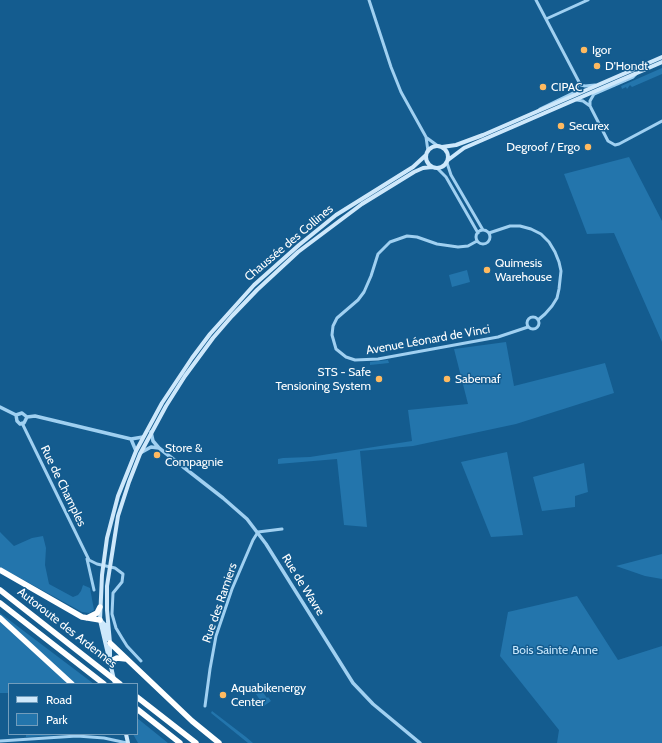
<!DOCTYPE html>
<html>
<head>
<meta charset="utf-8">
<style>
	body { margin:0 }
	#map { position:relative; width:662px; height:743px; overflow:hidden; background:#145c8f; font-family:Cabin,sans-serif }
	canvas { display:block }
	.legend { position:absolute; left:8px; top:683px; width:130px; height:52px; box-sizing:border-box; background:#145c8f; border:1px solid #729dbc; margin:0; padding:5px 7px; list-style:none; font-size:12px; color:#fff }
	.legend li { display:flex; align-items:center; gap:8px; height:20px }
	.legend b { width:20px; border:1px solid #729dbc }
</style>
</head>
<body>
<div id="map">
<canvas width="662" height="743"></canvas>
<ul class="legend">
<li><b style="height:5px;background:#cee8fb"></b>Road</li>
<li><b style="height:11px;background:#2375ac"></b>Park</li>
</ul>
</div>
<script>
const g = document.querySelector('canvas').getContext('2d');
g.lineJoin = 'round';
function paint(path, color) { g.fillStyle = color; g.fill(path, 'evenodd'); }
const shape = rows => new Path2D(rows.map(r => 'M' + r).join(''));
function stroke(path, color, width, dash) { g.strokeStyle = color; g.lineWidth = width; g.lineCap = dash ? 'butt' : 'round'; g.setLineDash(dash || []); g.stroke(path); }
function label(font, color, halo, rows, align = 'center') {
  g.font = font + ' Cabin,sans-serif'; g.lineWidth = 3; g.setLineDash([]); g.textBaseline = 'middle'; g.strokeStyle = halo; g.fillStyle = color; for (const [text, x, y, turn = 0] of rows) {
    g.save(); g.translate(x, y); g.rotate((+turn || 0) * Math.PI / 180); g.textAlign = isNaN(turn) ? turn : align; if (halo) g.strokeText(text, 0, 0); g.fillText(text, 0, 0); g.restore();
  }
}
paint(shape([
	[662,68,662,74,632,87,630,85,627,89,626,87,622,89,621,86],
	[629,157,662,221,662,342,614,233,587,234,564,174],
	[467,270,470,282,452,287,449,275],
	[506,342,514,386,605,363,614,393,516,424,413,446,360,451,367,527,344,525,337,459,278,464,278,459,283,458,310,457,412,441,408,410,468,404,454,349],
	[388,360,389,363,370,365,370,362],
	[507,452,523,535,491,537,461,462],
	[584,463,588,492,575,496,575,507,542,511,533,477],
	[0,532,14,546,32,538,43,536,46,548,45,565,49,584,73,597,78,595,81,591,83,585,90,588,94,610,89,613,82,612,0,567],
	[662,554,662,579,645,576,616,566],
	[577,596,618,660,662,646,662,743,557,743,559,730,500,656,508,612],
	[0,613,94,684,9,684,9,693,0,693],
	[262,691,267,698,268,697,271,701,264,706,256,694],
	[212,711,246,737,253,743,248,743,211,713],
	[137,718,168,743,138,743,133,734,137,734],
	[26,734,73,734,26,737]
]), '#2375ac');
stroke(shape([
	[369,0,391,67,401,92,426,137,428,151],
	[536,0,579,82,581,85,585,86,595,85],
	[546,19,588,0],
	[577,100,583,101,590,106,608,141,615,145,619,144,662,121],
	[590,106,590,101,594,94,633,77,636,74],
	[540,109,575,92,579,82],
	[427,138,438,146],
	[447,163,451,175,483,230],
	[437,168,446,177,478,233],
	'476 237a7 7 0 1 1 14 0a7 7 0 1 1-14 0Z',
	[489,233,510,226,520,226,531,229,541,234,549,242,555,252,559,262,561,271,559,289,557,298,552,306,545,314,538,320],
	[477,241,468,246,458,247,437,244,417,237,407,236,390,242,378,254,371,276,364,292,358,300,337,318,333,326,332,335,336,349,346,357,355,360,378,359,498,337,528,327],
	'527 323a6 6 0 1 1 12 0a6 6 0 1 1-12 0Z',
	[22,423,89,560,97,564,115,568,123,574,122,582,113,593,112,614,116,628,122,638,127,646,141,661],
	[87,559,94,590],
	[205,706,210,669,216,636,232,589,253,540,258,532,282,529],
	[0,741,77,736,104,738,127,743]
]), '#a0d0f1', 3);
stroke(shape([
	[0,407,16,415],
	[16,415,17,421,20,424,24,423,27,417],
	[16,415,22,413,27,417],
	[27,417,35,416,131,439,143,437],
	[151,432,153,441,159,448,223,498,247,519,266,544,353,683,373,704,420,743],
	[131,439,136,451],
	[142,452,151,447,159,448]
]), '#a0d0f1', 3.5);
stroke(shape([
	'426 157a11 11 0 1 1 22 0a11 11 0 1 1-22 0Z',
	[442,147,456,145,483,135,662,57],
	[448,160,464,148,662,62],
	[100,620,105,625,107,639],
	[110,656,110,643,107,610,107,586,118,516,129,482,140,454,166,406,185,376,213,338,232,316,257,290,298,252,362,204,414,172,423,168,432,167],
	[115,684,100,620,102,575,107,538,118,496,136,451,162,403,192,358,210,334,254,285,299,245,336,215,413,167,426,155],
	[126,734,128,743]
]), '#cee8fb', 4);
stroke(shape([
	[0,570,82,617,100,620],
	[0,590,120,684],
	[0,603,104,684],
	[0,618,72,684],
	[87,618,97,613,100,607],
	[110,643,192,721,219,743],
	[111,661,117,658,126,659],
	[137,697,196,743],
	[137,709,180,743]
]), '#fff', 5.5);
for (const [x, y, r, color] of [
	[584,50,4,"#ffba60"],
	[597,66,4,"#ffba60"],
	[543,87,4,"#ffba60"],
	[561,126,4,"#ffba60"],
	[588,147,4,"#ffba60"],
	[487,270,4,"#ffba60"],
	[379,379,4,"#ffba60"],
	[447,379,4,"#ffba60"],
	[157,455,4,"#ffba60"],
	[223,695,4,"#ffba60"]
]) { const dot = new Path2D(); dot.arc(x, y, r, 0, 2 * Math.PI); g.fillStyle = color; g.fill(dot); stroke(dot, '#145c8f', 1.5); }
label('12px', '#fff', '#145c8f', [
	["Igor",592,50],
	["D'Hondt",605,66],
	["CIPAC",551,87],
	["Securex",569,126],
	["Degroof / Ergo",580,147,"right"],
	["Quimesis",495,263],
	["Warehouse",495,277],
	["STS - Safe",371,372,"right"],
	["Tensioning System",371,386,"right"],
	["Sabemaf",455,379],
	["Store &",165,448],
	["Compagnie",165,462],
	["Aquabikenergy",231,688],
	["Center",231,702]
], 'left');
label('12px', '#fff', '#145c8f', [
	["Chaussée des Collines",289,243,-40],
	["Avenue Léonard de Vinci",428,340,-10],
	["Rue de Champles",63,486,64],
	["Rue de Wavre",303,585,58],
	["Rue des Ramiers",220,603,-71],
	["Autoroute des Ardennes",67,628,38]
]);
label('12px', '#c7e7fc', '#145c8f', [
	["Bois Sainte Anne",555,650]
]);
</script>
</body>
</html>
